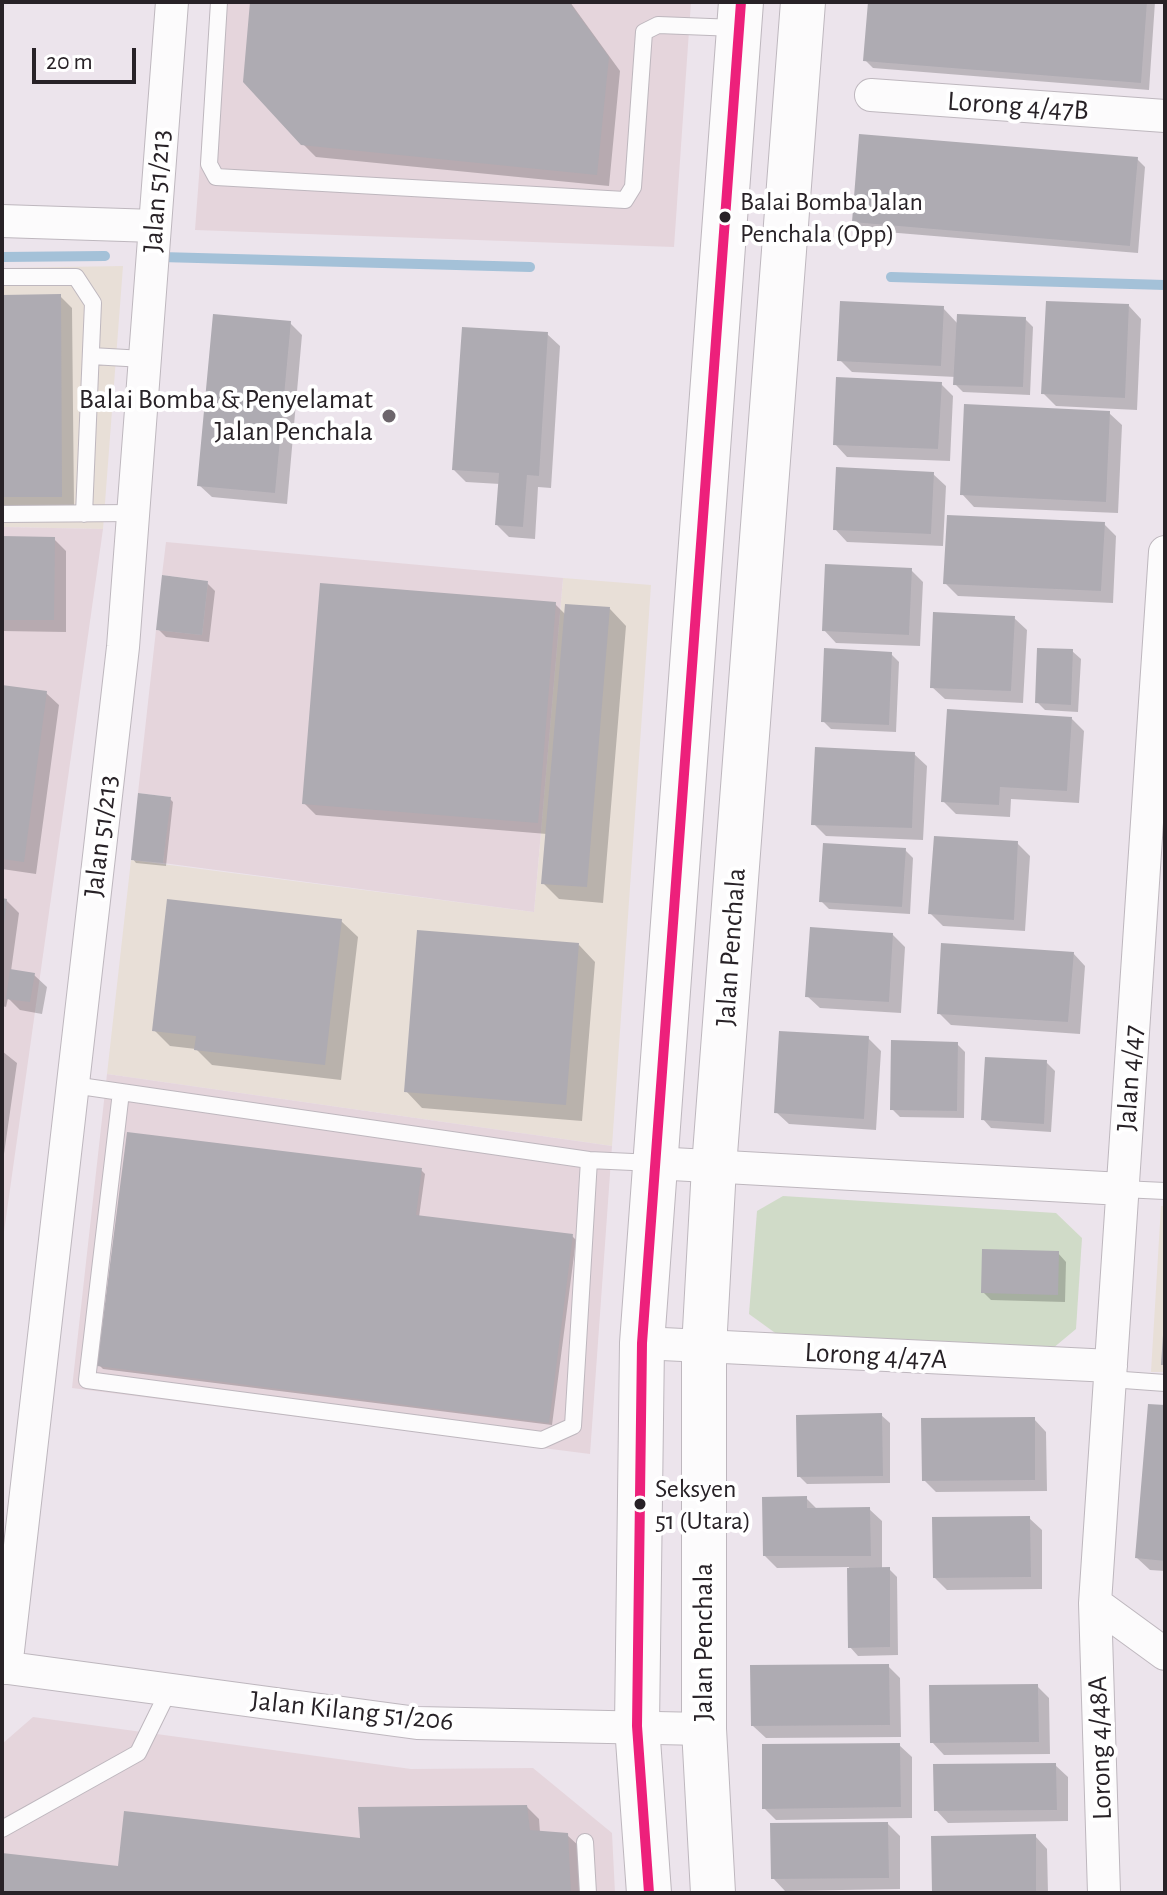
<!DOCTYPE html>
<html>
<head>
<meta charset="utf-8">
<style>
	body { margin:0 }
	#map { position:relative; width:1167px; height:1895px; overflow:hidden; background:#ece4ec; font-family:"Alegreya Sans",sans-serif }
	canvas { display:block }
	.frame { position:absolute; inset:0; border:4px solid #282227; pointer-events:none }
	.scale { position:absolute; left:32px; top:48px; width:104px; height:36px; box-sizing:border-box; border:4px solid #282227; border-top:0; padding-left:10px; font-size:24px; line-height:28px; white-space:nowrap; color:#282227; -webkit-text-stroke:6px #fff; paint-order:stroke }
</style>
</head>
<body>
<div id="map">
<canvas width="1167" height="1895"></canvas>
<div class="frame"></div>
<div class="scale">20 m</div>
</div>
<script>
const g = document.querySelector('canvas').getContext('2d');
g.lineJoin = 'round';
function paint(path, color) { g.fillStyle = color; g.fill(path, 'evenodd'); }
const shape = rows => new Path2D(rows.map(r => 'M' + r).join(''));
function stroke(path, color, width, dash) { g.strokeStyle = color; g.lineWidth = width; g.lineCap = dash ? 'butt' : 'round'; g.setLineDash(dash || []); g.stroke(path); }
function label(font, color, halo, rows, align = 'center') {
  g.font = font + ' "Alegreya Sans",sans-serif'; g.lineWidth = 8; g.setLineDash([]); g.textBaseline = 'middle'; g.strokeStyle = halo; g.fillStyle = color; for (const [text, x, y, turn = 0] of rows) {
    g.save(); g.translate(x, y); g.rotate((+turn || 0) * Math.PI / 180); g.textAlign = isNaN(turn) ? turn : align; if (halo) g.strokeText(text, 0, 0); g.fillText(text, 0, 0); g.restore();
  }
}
paint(shape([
	[123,266,103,529,2,527,2,268],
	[563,578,651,585,612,1146,107,1074,131,860,534,912],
	[1161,1206,1165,1206,1165,1372,1151,1372]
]), '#e8dfd7');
paint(shape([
	[212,2,691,2,674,247,195,230],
	[2,527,103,529,2,1246],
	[166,542,563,578,534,912,163,863,170,797,138,793,156,630,202,635,208,581,162,575],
	[107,1074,612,1146,590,1454,72,1388],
	[33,1717,411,1769,533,1768,612,1833,615,1893,2,1893,2,1744]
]), '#e5d5dc');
paint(shape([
	[783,1196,1056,1213,1082,1238,1076,1329,1052,1349,778,1335,749,1314,757,1211]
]), '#d0dbc8');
paint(shape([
	[252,2,570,2,620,71,609,186,316,157,303,144],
	[870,2,1155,2,1149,90,873,68,865,60],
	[1137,159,1145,167,1138,253,862,230,854,221],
	[60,296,72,308,74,508,2,509,2,297],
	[1129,306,1141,319,1137,410,1056,406,1043,393],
	[943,308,958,324,1025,319,1033,327,1030,395,963,392,955,384,956,377,852,372,840,360],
	[290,323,302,335,287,504,212,497,199,485],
	[547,334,560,346,551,488,538,487,535,539,509,537,497,525,500,484,466,482,454,470],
	[941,384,953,396,950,461,847,457,835,444],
	[1109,413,1122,425,1118,513,974,507,962,494],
	[933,474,946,486,943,546,847,542,835,529],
	[1104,524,1116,536,1113,603,958,596,946,584],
	[2,538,54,539,66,551,66,632,2,631],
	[911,570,923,582,920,646,836,643,824,630],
	[207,583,215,591,209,642,166,637,158,629],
	[555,604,566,615,610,609,626,626,603,903,559,899,543,883,547,834,316,815,304,803],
	[1014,618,1027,630,1023,703,945,699,932,687],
	[1072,651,1081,659,1078,712,1045,710,1037,702],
	[891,654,899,662,896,732,831,729,823,721],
	[2,687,46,693,59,705,36,874,2,869],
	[1071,718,1084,731,1079,803,1011,799,1010,817,956,814,943,801],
	[914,754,927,766,923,840,826,836,814,824],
	[170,799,173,802,166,866,136,863,133,859],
	[1017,843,1030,856,1025,931,943,926,930,913],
	[905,850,913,858,910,914,829,909,821,901],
	[2,900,6,900,19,913,11,971,34,975,47,987,42,1014,20,1010,8,998,6,1007,2,1006],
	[341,921,358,937,341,1080,212,1065,196,1049,170,1046,154,1030],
	[892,934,905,947,901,1013,820,1008,807,996],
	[579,945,595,962,582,1121,422,1108,406,1091],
	[1073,953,1085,966,1080,1034,951,1025,939,1013],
	[868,1038,881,1051,876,1130,789,1124,776,1112],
	[957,1044,965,1052,964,1118,900,1117,892,1109],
	[2,1051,17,1063,2,1168],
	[1046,1062,1055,1071,1051,1132,991,1128,983,1119],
	[421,1170,425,1174,419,1217,572,1236,576,1240,552,1425,103,1369,99,1365],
	[1058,1253,1066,1262,1065,1302,991,1300,983,1292],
	[1165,1407,1165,1571,1150,1570,1137,1558],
	[881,1415,890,1423,890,1483,807,1484,799,1476],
	[1034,1419,1046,1432,1047,1491,936,1492,924,1480],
	[806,1498,818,1510,869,1509,882,1521,882,1569,889,1569,897,1577,898,1655,858,1656,850,1647,849,1567,777,1568,765,1556],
	[1029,1518,1042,1530,1042,1589,947,1590,934,1577],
	[888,1666,900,1678,901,1737,766,1738,753,1726],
	[1037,1686,1049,1698,1050,1754,944,1755,932,1742],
	[899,1745,912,1757,912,1818,776,1820,764,1808],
	[1055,1765,1068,1777,1068,1821,948,1823,936,1810],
	[527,1807,539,1819,540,1833,567,1835,580,1847,582,1893,2,1893,2,1862,120,1868,362,1840],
	[888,1824,900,1836,900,1889,785,1891,773,1878],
	[1035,1836,1047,1849,1048,1893,934,1893]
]), '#0003');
stroke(shape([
	[2,257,105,256],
	[161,257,530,267],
	[891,277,1165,285]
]), '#a4c1d8', 10);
paint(shape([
	[250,2,569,2,609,57,597,175,301,145,243,82],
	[868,2,1147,2,1141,83,863,61],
	[859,134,1138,157,1130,246,852,222],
	[61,294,62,497,2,497,2,295],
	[840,301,944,306,941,366,837,361],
	[1046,301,1129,304,1125,398,1041,394],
	[213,314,291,321,275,493,197,486],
	[957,314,1026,317,1023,387,953,385],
	[462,327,548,332,539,476,527,475,523,527,495,525,499,473,452,470],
	[836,377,942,382,938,449,833,445],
	[964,404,1110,411,1106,502,960,495],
	[836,467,934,472,931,534,833,530],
	[947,515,1105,522,1101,591,943,584],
	[2,536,55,537,54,620,2,620],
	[825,564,912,568,909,635,822,631],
	[162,575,208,581,202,635,156,630],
	[320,583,556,602,538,823,302,804],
	[565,604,610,607,587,887,541,884],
	[933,612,1015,616,1011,691,930,688],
	[824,648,892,652,889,725,821,722],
	[1037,648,1073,649,1071,705,1035,703],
	[2,685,47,691,24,862,2,859],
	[947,709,1072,717,1067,791,1000,787,999,805,941,802],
	[815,747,915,752,912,828,811,825],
	[138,793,171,797,163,863,131,860],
	[934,836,1018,841,1014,920,928,914],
	[823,843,906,848,902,907,819,902],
	[2,898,7,899,4,924,2,924],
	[167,899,342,919,325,1065,194,1050,196,1036,152,1031],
	[810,927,893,933,889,1002,805,997],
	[417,930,579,943,566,1105,404,1092],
	[941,943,1074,952,1068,1022,937,1014],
	[10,969,35,973,30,1002,6,999],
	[779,1031,869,1036,864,1119,774,1113],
	[891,1040,958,1042,957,1111,890,1110],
	[985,1057,1047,1060,1044,1124,981,1120],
	[127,1132,422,1168,416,1215,573,1234,549,1423,97,1366],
	[982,1249,1059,1251,1058,1295,981,1293],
	[1163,1335,1165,1335,1165,1365,1161,1365],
	[1148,1404,1165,1405,1165,1561,1135,1558],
	[882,1413,883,1476,797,1477,796,1415],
	[1035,1417,1035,1480,922,1481,921,1418],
	[807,1496,807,1508,870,1507,871,1556,763,1556,762,1497],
	[1030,1516,1031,1577,933,1578,932,1517],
	[890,1567,890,1647,848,1648,847,1568],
	[889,1664,890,1725,751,1726,750,1665],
	[1038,1684,1039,1742,930,1743,929,1685],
	[900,1743,901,1807,762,1809,762,1744],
	[1056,1763,1057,1810,934,1811,933,1764],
	[527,1805,530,1830,568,1833,571,1893,2,1893,2,1853,118,1866,124,1811,360,1838,358,1807],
	[888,1822,889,1878,771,1879,770,1823],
	[1036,1834,1036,1892,932,1893,931,1836]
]), '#aeabb2');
const lane = shape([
	[219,2,209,164,216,177,625,200,633,187,644,32,658,25,736,28],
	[2,277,76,277,93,303,84,514],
	[91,356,144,359],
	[2,514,133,513],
	[73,1085,589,1160,654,1163],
	[121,1092,87,1380,542,1440,573,1426,589,1160],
	[1122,1189,1165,1191],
	[1110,1379,1165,1383],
	[2,1829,138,1753,169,1690],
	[585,1842,588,1893]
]);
const street = shape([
	[871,95,1165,116],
	[2,221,155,226],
	[654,1163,1122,1189],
	[642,1343,1111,1366],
	[1095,1603,1165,1654],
	[2,1667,417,1723,704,1729],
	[6,1668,123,647,172,2],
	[1104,1893,1095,1603,1165,552]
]);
const secondary = shape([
	[649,1893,637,1726,642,1343,741,2],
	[713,1893,704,1729,704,1348,714,1167,803,2]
]);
stroke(lane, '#beb7be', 18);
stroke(street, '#beb7be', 34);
stroke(secondary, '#beb7be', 46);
stroke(lane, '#fcfbfc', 16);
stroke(street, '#fcfbfc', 32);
stroke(secondary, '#fcfbfc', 44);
stroke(shape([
	[649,1893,637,1726,642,1343,741,2]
]), '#ed207b', 10);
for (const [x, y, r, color] of [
	[725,217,7,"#282227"],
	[389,416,8,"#6d666c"],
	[640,1504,7,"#282227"]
]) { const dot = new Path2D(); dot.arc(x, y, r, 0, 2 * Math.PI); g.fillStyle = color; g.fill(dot); stroke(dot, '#fff', 3); }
label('26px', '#282227', '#fff', [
	["Balai Bomba Jalan",740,202],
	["Penchala (Opp)",740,234],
	["Seksyen",655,1489],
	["51 (Utara)",655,1521]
], 'left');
label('28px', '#282227', '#fff', [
	["Lorong 4/47B",1018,106,4],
	["Jalan 51/213",157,191,-86],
	["Jalan 51/213",101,836,-83],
	["Jalan Penchala",731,947,-86],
	["Jalan 4/47",1130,1078,-86],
	["Lorong 4/47A",876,1356,3],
	["Jalan Penchala",704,1642,-90],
	["Jalan Kilang 51/206",352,1711,6],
	["Lorong 4/48A",1100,1748,-92]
]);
label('28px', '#282227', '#fff', [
	["Balai Bomba & Penyelamat",373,400],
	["Jalan Penchala",373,432]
], 'right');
</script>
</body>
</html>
